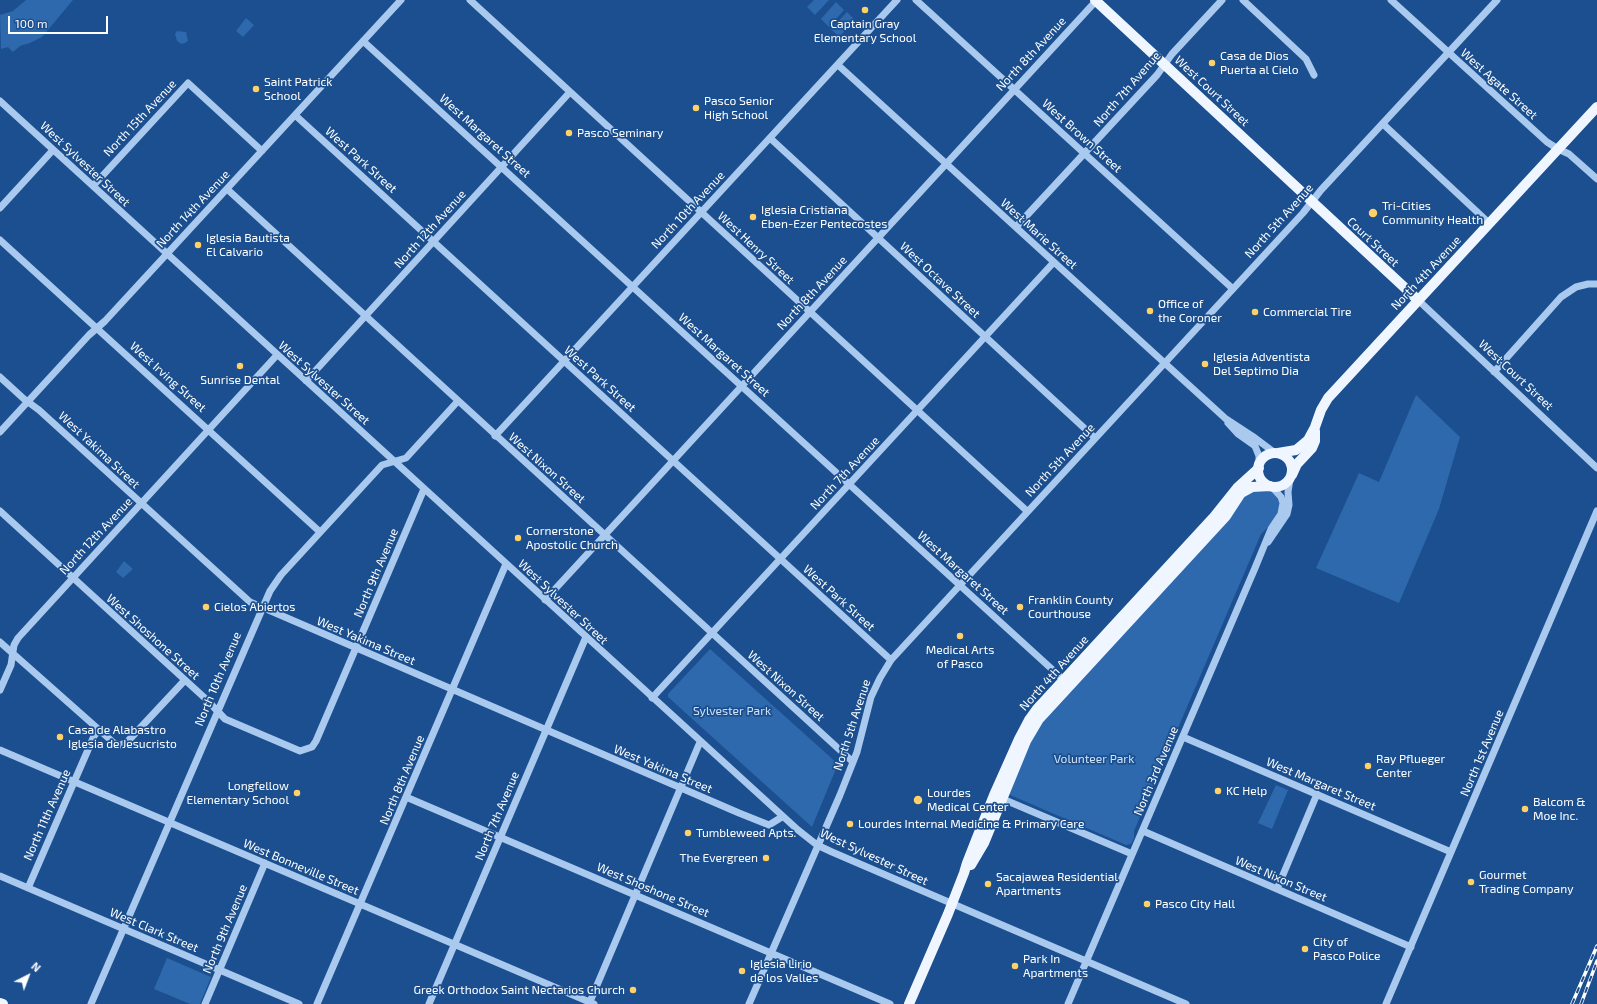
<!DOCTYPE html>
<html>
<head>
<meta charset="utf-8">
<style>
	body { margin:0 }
	#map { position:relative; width:1597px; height:1004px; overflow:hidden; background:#1b4f8f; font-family:"Exo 2",sans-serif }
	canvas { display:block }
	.north { position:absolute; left:8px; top:956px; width:40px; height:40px; -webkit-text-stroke:3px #1b4f8f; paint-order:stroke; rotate:42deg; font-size:11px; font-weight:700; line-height:16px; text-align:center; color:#fff }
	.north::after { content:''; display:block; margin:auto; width:14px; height:18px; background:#fff; clip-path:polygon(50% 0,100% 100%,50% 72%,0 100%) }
	.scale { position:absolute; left:8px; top:16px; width:100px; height:18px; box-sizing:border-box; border:2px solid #fff; border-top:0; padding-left:5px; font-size:12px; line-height:14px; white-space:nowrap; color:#fff; -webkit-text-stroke:3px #1b4f8f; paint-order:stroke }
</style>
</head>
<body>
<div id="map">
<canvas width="1597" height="1004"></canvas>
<div class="north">N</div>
<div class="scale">100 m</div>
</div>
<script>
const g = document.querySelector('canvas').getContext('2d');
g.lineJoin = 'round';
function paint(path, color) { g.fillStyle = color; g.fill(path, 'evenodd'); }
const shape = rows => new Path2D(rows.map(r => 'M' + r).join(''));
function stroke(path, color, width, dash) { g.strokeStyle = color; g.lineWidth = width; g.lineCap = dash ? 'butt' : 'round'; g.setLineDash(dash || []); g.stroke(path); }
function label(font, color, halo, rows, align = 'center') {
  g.font = font + ' "Exo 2",sans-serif'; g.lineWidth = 3.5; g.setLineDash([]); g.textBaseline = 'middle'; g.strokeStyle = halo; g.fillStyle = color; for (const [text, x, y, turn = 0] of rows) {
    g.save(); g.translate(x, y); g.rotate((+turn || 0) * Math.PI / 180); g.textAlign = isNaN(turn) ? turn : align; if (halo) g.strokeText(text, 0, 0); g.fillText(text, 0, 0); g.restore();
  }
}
paint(shape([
	[26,0,73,0,42,37,30,43,20,46,13,52,8,47,1,49,0,15,13,11],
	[814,0,829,0,815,15,807,7],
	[836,2,844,10,829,27,821,19],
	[847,12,855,20,839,37,831,29],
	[246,18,254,25,243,37,236,31],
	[177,31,186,32,188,41,185,43,181,44,177,41,175,34],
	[1416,395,1460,437,1439,509,1399,603,1316,568,1359,473,1379,482],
	[1248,491,1272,491,1279,501,1280,509,1271,524,1261,534,1134,831,1134,838,1131,844,1126,845,1008,794,1038,726],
	[124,561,133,569,123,578,116,572],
	[710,649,838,764,812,827,668,697,668,694],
	[1276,785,1288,790,1272,829,1258,823],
	[167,958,211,977,200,1004,190,1004,154,989]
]), '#2e69ad');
stroke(shape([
	[470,0,1027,511],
	[916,0,1233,289],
	[1243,0,1306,59,1314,75],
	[1391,0,1547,142,1558,149,1569,154,1597,179],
	[363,41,1066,682],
	[838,65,1226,419,1255,438,1275,453],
	[0,101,798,830,817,845,832,852,1186,1004],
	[295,115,891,660],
	[1383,124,1489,223],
	[770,138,1095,438],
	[93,186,188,83,262,151],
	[227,189,853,762],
	[0,208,53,150],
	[1016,227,1157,75,1172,54,1222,0],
	[0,240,320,532],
	[1418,300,1597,468],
	[1494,372,1561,297,1576,287,1588,284,1597,284],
	[0,377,24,399,39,410,250,602,739,813,769,825,782,817],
	[306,381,570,92],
	[1228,423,1238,434,1255,446,1259,456,1259,464],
	[0,432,89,335,105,321,401,0],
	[495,436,897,0],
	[0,511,207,700,225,719,300,751,312,747,316,741,424,489],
	[1268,542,1287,514,1289,505,1288,492,1290,479],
	[545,600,1096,1],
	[0,642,114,743,118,745,121,745,128,741,185,680],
	[0,690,11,665,14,645,18,638,277,355],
	[652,698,1054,262],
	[1183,737,1451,852],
	[0,750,594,1004],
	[406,797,890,1004],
	[998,797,1132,854],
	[1143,831,1411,947],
	[0,876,299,1004],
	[28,888,94,736,99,730],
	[1277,889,1317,794],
	[91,1004,270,591,281,575,382,465,406,458,458,401],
	[205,1004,265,863],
	[317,1004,506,564],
	[429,1004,586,637],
	[589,1004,700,742],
	[749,1004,840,795,857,752,871,697,880,678,891,660,1303,213,1321,190,1497,0],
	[1068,1004,1255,568,1271,529,1281,514,1283,503,1281,497,1272,487],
	[1386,1004,1597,511]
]), '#a9c9ee', 7);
stroke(shape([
	[1095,0,1418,300],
	[1278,453,1296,450,1308,440,1315,427,1321,410,1328,398,1597,107],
	'1258 470a17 17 0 1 1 34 0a17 17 0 1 1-34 0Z',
	[1292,475,1297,464,1312,448,1315,441,1315,431],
	[971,865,984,843,1026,741,1039,719,1226,516,1241,493,1252,487,1270,486],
	[0,1003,3,1004],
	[909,1004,948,914,964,873,967,863,976,840,994,795,1019,739,1029,720,1037,709,1213,518,1237,488,1259,468]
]), '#f0f6ff', 10);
const rail = shape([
	[1572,1004,1597,946],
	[1581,1004,1597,961]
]);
stroke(rail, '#fff', 3.5);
stroke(rail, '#1b4f8f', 2, [6]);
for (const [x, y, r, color] of [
	[865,10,4,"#ffd166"],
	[1212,63,4,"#ffd166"],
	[256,89,4,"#ffd166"],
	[696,108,4,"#ffd166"],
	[569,133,4,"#ffd166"],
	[1373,213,5,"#ffd166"],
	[753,217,4,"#ffd166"],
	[198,245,4,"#ffd166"],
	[1150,311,4,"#ffd166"],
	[1255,312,4,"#ffd166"],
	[1205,364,4,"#ffd166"],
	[240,366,4,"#ffd166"],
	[518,538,4,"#ffd166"],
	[206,607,4,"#ffd166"],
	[1020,607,4,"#ffd166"],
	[960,636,4,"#ffd166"],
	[60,737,4,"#ffd166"],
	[1368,766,4,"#ffd166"],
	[1218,791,4,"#ffd166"],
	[297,793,4,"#ffd166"],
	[918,800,5,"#ffd166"],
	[1525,809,4,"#ffd166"],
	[850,824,4,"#ffd166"],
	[688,833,4,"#ffd166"],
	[766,858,4,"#ffd166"],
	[1471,882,4,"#ffd166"],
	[988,884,4,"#ffd166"],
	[1147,904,4,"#ffd166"],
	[1305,949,4,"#ffd166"],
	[1015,966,4,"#ffd166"],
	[742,971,4,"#ffd166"],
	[633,990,4,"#ffd166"]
]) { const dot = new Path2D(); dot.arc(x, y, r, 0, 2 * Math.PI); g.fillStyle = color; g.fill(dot); stroke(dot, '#1b4f8f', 1.5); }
label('12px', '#fff', '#1b4f8f', [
	["Captain Gray",865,24,"center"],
	["Elementary School",865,38,"center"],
	["Casa de Dios",1220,56],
	["Puerta al Cielo",1220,70],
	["Saint Patrick",264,82],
	["School",264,96],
	["Pasco Senior",704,101],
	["High School",704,115],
	["Pasco Seminary",577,133],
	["Tri-Cities",1382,206],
	["Community Health",1382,220],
	["Iglesia Cristiana",761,210],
	["Eben-Ezer Pentecostes",761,224],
	["Iglesia Bautista",206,238],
	["El Calvario",206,252],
	["Office of",1158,304],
	["the Coroner",1158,318],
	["Commercial Tire",1263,312],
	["Iglesia Adventista",1213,357],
	["Del Septimo Dia",1213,371],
	["Sunrise Dental",240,380,"center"],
	["Cornerstone",526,531],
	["Apostolic Church",526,545],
	["Franklin County",1028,600],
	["Courthouse",1028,614],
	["Cielos Abiertos",214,607],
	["Medical Arts",960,650,"center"],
	["of Pasco",960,664,"center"],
	["Casa de Alabastro",68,730],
	["Iglesia de Jesucristo",68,744],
	["Ray Pflueger",1376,759],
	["Center",1376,773],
	["Longfellow",289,786,"right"],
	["Elementary School",289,800,"right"],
	["KC Help",1226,791],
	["Lourdes",927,793],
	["Medical Center",927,807],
	["Balcom &",1533,802],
	["Moe Inc.",1533,816],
	["Lourdes Internal Medicine & Primary Care",858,824],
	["Tumbleweed Apts.",696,833],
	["The Evergreen",758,858,"right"],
	["Gourmet",1479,875],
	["Trading Company",1479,889],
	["Sacajawea Residential",996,877],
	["Apartments",996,891],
	["Pasco City Hall",1155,904],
	["City of",1313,942],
	["Pasco Police",1313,956],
	["Park In",1023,959],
	["Apartments",1023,973],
	["Iglesia Lirio",750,964],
	["de los Valles",750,978],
	["Greek Orthodox Saint Nectarios Church",625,990,"right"]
], 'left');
label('12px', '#fff', '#1b4f8f', [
	["North 8th Avenue",1031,54,-47],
	["West Agate Street",1499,84,42],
	["North 7th Avenue",1127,89,-49],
	["West Court Street",1212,91,43],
	["North 15th Avenue",140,118,-47],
	["West Margaret Street",485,136,42],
	["West Brown Street",1082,136,42],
	["West Park Street",361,160,42],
	["West Sylvester Street",85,164,43],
	["North 14th Avenue",193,209,-47],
	["North 10th Avenue",688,210,-47],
	["North 5th Avenue",1279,221,-48],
	["North 12th Avenue",430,229,-48],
	["West Marie Street",1039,234,42],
	["Court Street",1373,242,43],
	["West Henry Street",756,248,43],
	["North 4th Avenue",1426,273,-47],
	["West Octave Street",940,280,43],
	["North 8th Avenue",812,293,-47],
	["West Margaret Street",724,355,42],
	["West Court Street",1516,375,43],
	["West Irving Street",168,377,42],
	["West Park Street",600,379,42],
	["West Sylvester Street",324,383,42],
	["West Yakima Street",99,450,43],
	["North 5th Avenue",1060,460,-47],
	["West Nixon Street",547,468,42],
	["North 7th Avenue",845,473,-47],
	["North 12th Avenue",96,536,-47],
	["North 9th Avenue",376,573,-67],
	["West Margaret Street",963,573,42],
	["West Park Street",839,598,42],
	["West Sylvester Street",563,602,43],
	["West Shoshone Street",153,637,42],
	["West Yakima Street",366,641,23],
	["North 4th Avenue",1054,673,-48],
	["North 10th Avenue",218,679,-67],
	["West Nixon Street",786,686,42],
	["North 5th Avenue",852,725,-72],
	["North 1st Avenue",1482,753,-67],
	["West Yakima Street",663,769,23],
	["North 3rd Avenue",1156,771,-67],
	["North 8th Avenue",402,780,-67],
	["West Margaret Street",1321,784,23],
	["North 11th Avenue",47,815,-66],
	["North 7th Avenue",497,816,-67],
	["West Sylvester Street",874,857,25],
	["West Bonneville Street",301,867,23],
	["West Nixon Street",1281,879,23],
	["West Shoshone Street",653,890,23],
	["North 9th Avenue",225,929,-67],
	["West Clark Street",154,930,23]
]);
label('12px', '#cfe3fa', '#1b4f8f', [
	["Sylvester Park",732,711],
	["Volunteer Park",1094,759]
]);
</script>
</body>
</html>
